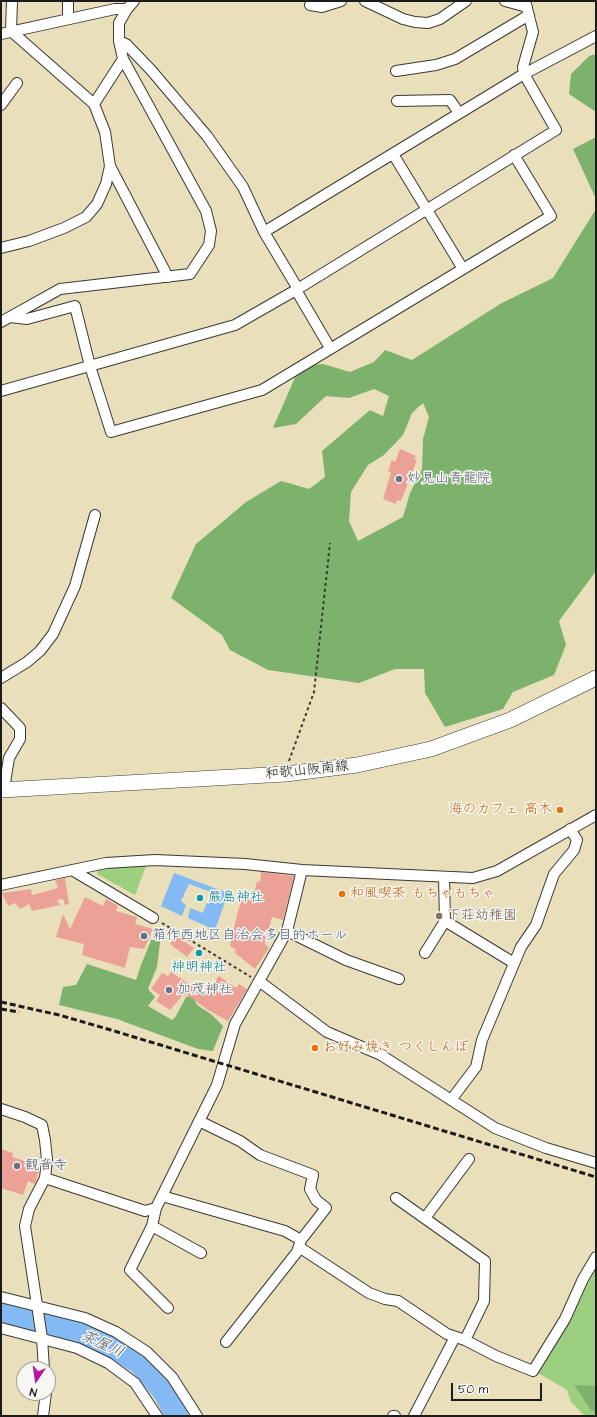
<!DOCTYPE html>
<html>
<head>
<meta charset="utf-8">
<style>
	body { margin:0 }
	#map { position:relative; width:597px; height:1417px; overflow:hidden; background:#eadfbb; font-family:"Architects Daughter",sans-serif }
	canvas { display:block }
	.frame { position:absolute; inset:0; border:2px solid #1c1c1c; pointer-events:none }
	.north { position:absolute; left:16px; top:1361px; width:40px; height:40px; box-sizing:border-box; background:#f6f6f2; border:1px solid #9f9f9c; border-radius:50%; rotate:193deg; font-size:11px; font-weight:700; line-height:16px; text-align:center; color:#1c1c1c }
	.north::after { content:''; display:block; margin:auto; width:14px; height:18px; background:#b5179e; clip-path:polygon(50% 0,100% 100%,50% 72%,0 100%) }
	.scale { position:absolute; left:451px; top:1383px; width:91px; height:18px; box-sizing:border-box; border:2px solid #1c1c1c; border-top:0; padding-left:5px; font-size:12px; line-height:14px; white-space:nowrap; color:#1c1c1c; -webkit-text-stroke:3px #f6f6f2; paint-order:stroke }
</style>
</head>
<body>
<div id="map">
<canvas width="597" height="1417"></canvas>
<div class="frame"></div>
<div class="north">N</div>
<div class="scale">50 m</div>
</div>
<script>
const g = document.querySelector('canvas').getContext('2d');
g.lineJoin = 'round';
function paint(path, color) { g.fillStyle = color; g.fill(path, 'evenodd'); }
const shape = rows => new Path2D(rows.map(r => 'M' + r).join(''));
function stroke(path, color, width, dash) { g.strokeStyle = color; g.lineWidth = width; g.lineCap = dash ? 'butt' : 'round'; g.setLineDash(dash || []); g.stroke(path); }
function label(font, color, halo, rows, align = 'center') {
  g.font = font + ' "Architects Daughter","Klee One",sans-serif'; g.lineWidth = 3; g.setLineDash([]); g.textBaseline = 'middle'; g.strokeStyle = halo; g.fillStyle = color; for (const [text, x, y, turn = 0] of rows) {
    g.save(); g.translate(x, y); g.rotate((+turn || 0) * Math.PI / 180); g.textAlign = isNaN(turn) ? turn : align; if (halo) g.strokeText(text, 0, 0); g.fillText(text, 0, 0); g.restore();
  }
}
paint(shape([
	[147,864,135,895,97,874,98,869],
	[596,1267,596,1416,585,1416,571,1402,567,1390,538,1373,569,1322]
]), '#9ccf7e');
paint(shape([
	[596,54,596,112,569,94,571,74,589,56],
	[596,137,596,199,573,149],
	[596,209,596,571,559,621,566,645,554,675,513,692,503,709,445,727,425,693,424,669,395,669,359,683,268,670,230,650,222,635,171,598,196,544,246,502,281,481,309,489,325,477,322,451,370,410,383,416,389,396,374,389,349,398,326,396,296,424,273,428,300,366,323,364,350,372,374,362,385,350,412,360,500,304,553,278],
	[423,403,429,417,423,439,422,469,410,493,403,517,358,541,349,521,351,492,368,465,384,455,403,435,412,413],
	[156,928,160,932,160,943,157,967,148,989,155,997,148,1006,172,1020,176,1016,186,997,190,996,194,998,197,1005,211,1014,223,1026,213,1051,198,1049,117,1019,59,1005,63,987,76,985,87,964,136,980,141,965],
	[596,1384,596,1412,591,1410,574,1385,595,1386]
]), '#7db26d');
paint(shape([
	[174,873,228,893,215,930,188,918,190,908,203,913,211,892,189,884,181,901,186,905,182,916,161,906]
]), '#83baf3');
stroke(shape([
	[1,1314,72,1330,115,1348,140,1364,163,1391,177,1416]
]), '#83baf3', 22);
paint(shape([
	[400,449,416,456,414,459,417,460,401,501,397,500,396,504,383,499,391,473,388,471,392,460,395,462],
	[261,872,294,876,283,920,272,917,265,944,269,948,255,969,235,953,236,950,230,946,238,911,242,898,253,900,257,881,260,882],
	[65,878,69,904,65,905,63,899,57,900,60,905,32,911,29,904,20,909,15,903,8,906,2,893,31,889,32,895,58,888,55,880],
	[85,897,103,906,106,899,118,906,116,911,137,917,135,924,153,929,144,949,130,947,125,968,82,955,84,944,56,937,63,914,70,929],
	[176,936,194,948,187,957,170,944],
	[171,972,205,995,219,976,236,988,239,984,247,989,228,1021,208,1010,186,994,185,996,183,995,170,1010,156,1001,160,995,151,989,162,973,168,976],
	[1,1149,13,1153,12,1157,40,1166,35,1184,28,1181,23,1195,1,1188]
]), '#eba195');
const minor = shape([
	[68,1,68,19],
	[365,1,403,19,415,22,428,23,440,19,466,1],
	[505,1,527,7],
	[310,5,322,7,341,1],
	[1,34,115,9,127,9],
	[119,41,126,44,151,70,207,136,243,187,264,232,298,289],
	[396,71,436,65,455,59,529,15],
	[397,101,450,100,459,113],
	[94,104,123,59],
	[1,105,17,83],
	[393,154,463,269],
	[110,166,168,277],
	[264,232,524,74,596,36],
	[1,248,29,241,64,228,86,217,97,204,106,184,110,166,105,132,94,104,11,31,12,1],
	[296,290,330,348],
	[10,317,27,319,75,306,90,366,111,432,262,390,551,216,514,155],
	[1,322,60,289,190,274,209,245,211,231,206,211,123,59,119,41,119,23,127,9,134,1],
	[1,391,235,325,296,290,556,130,524,74,523,67,533,32,525,1],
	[1,678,27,662,40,651,53,634,75,586,95,515],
	[1,708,20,728,20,739,9,758,4,789],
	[72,870,153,918],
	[1,885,106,863,155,860,245,864,302,870,473,878,497,871,596,815],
	[445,921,514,963],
	[287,931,346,960,399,979],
	[425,953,445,921,444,877],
	[259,981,327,1032,381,1055,495,1128,546,1148,596,1163],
	[451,1100,476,1067,482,1040,521,947,536,925,554,874,574,850,577,840,570,829],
	[1,1109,25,1117,42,1125,45,1140,47,1160,45,1178,29,1209,25,1226,42,1338,44,1369],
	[199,1121,240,1141,260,1155,313,1175,310,1189,316,1200,326,1208,301,1240,297,1252,226,1342],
	[45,1178,145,1211,156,1208,217,1085,235,1024,287,931,302,870],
	[162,1196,285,1231,301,1240],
	[396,1198,485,1261,484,1301,465,1340],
	[156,1208,152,1226,201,1253],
	[425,1218,469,1159],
	[152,1226,130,1270,168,1308],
	[299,1247,369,1293,385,1299,398,1301,447,1334,465,1340,496,1356,533,1371,565,1319,583,1279,596,1257],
	[1,1297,85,1318,116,1332,147,1352,172,1377,197,1416],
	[1,1328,77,1348,108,1363,135,1383,157,1416],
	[43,1416,46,1393],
	[393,1416,395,1416],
	[414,1416,455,1337]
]);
const secondary = shape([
	[1,790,286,774,357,765,431,749,510,720,596,678]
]);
stroke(minor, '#3b3934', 12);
stroke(secondary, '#3b3934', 16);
stroke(shape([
	[289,761,314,692,330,543],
	[162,923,251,977]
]), '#3b3934', 2, [3, 3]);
stroke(minor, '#fff', 10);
stroke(secondary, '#fff', 15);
stroke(shape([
	[1,1002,59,1015,111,1030,596,1177],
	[1,1009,19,1012]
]), '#1c1c1c', 3, [6, 3]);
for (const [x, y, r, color] of [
	[399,479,4,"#6b7280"],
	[560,810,4,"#e8710a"],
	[342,894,4,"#e8710a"],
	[200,898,4,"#0f9aa8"],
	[439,916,4,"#8d6e63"],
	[144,936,4,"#5c6f8a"],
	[199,953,4,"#0f9aa8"],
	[169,990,4,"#6b7280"],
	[315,1048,4,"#e8710a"],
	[17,1166,4,"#6b7280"]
]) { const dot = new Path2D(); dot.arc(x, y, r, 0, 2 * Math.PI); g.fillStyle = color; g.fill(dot); stroke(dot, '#f6f6f2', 1.5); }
label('14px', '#5b616d', '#f6f6f2', [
	["妙見山青龍院",407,479],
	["加茂神社",177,990],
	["観音寺",25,1166]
], 'left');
label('14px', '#1c1c1c', '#f6f6f2', [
	["和歌山阪南線",307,771,-6]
]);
label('14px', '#c56008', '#f6f6f2', [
	["海のカフェ 高木",552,810,"right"],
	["和風喫茶 もちゃもちゃ",350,894],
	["お好み焼き つくしんぼ",323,1048]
], 'left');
label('14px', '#0d838f', '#f6f6f2', [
	["嚴島神社",208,898],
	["神明神社",199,968,"center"]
], 'left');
label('14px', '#785e54', '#f6f6f2', [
	["下荘幼稚園",447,916]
], 'left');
label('14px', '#4e5e75', '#f6f6f2', [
	["箱作西地区自治会多目的ホール",152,936]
], 'left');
label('italic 15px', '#405367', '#f6f6f2', [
	["茶屋川",102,1345,25]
]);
</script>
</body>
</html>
